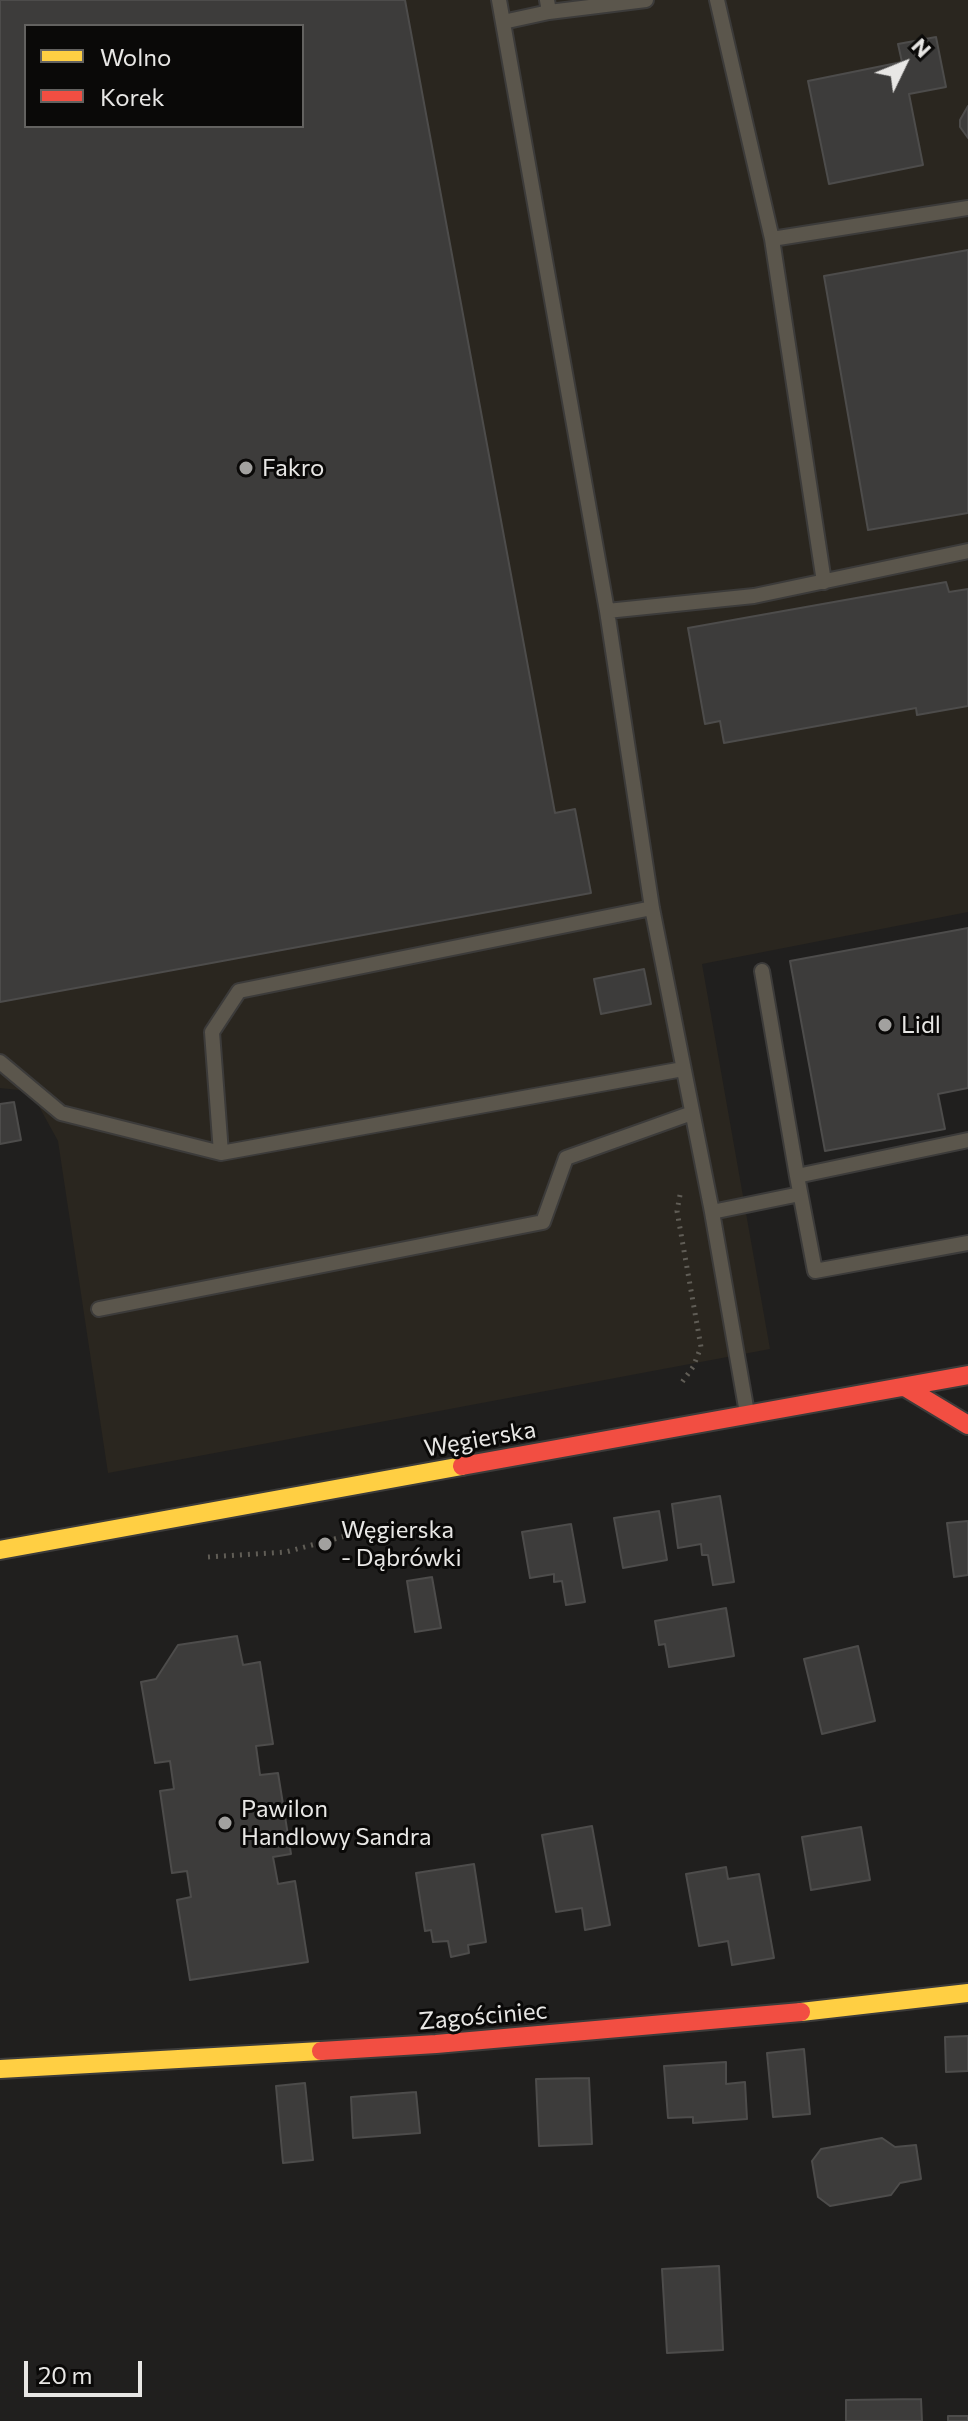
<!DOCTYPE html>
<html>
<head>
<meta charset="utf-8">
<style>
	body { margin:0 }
	#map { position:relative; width:968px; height:2421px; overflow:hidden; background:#201f1e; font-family:Commissioner,sans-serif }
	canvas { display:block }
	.legend { position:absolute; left:24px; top:24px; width:280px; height:104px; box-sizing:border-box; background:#0a0908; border:2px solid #636260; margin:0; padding:10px 14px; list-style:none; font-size:24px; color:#e8e7e5 }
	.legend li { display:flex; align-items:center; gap:16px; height:40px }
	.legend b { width:40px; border:2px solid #636260 }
	.north { position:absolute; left:864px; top:24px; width:80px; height:80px; -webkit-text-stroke:6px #0a0908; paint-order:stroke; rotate:47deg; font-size:22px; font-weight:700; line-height:32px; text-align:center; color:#e8e7e5 }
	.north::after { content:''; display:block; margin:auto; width:28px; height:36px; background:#e8e7e5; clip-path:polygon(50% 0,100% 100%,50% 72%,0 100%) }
	.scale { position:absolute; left:24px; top:2361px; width:118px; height:36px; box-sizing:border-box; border:4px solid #e8e7e5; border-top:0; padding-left:10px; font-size:24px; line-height:28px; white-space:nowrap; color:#e8e7e5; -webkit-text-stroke:6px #0a0908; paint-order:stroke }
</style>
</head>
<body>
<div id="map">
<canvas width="968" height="2421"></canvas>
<ul class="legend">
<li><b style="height:10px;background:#ffcf43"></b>Wolno</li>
<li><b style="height:10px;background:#f24e42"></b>Korek</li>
</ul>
<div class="north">N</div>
<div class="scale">20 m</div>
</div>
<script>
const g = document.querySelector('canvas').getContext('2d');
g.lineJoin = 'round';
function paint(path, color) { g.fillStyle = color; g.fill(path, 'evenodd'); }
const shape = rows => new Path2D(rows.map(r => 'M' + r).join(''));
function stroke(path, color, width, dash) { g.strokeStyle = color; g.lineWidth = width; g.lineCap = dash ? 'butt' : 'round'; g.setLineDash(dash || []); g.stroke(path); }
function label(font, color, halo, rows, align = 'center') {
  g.font = font + ' Commissioner,sans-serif'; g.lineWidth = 6; g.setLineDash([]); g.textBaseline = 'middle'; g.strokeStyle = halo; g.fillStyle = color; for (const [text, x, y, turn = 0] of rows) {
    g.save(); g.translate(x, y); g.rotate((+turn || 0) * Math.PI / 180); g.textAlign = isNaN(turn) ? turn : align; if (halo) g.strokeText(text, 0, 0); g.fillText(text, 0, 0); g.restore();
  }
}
paint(shape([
	[0,0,968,0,968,912,702,964,770,1349,108,1473,58,1141,36,1101,19,1090,0,1088],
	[26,26,302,26,302,126,26,126]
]), '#2a261f');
const building = shape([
	[0,0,405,0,555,813,575,809,591,893,0,1002,0,0],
	[26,26,302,26,302,126,26,126,26,26],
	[936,37,946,87,909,94,923,165,829,184,808,81,902,62,898,44,936,37],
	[968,106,968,138,960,127,960,120,968,106],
	[968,250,968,513,868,530,824,276,968,250],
	[946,582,949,592,968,589,968,706,917,715,916,708,724,743,720,721,705,724,688,628,946,582],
	[968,928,968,1088,938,1094,945,1129,825,1151,790,961,968,928],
	[644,969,651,1004,601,1014,594,979,644,969],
	[14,1102,21,1140,0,1144,0,1104,14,1102],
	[720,1496,734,1582,713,1585,708,1555,702,1555,701,1544,678,1548,672,1504,720,1496],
	[659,1511,667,1560,623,1568,614,1518,659,1511],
	[968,1521,968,1575,954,1577,947,1523,968,1521],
	[571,1524,585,1602,566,1605,562,1581,554,1582,554,1574,530,1578,522,1532,571,1524],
	[432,1577,441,1628,415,1632,407,1581,432,1577],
	[726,1608,734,1656,669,1667,665,1644,659,1645,655,1621,726,1608],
	[237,1636,243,1665,260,1662,273,1744,256,1746,260,1775,278,1773,291,1854,273,1857,278,1884,295,1881,308,1962,190,1980,177,1900,191,1897,187,1871,172,1873,160,1791,174,1789,170,1761,155,1763,141,1682,156,1679,178,1645,237,1636],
	[858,1646,875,1721,822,1734,804,1659,858,1646],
	[592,1826,610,1925,585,1930,582,1908,556,1912,542,1835,592,1826],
	[861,1827,870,1880,811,1890,802,1837,861,1827],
	[474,1864,486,1942,468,1945,469,1953,451,1957,448,1941,433,1942,431,1930,425,1931,416,1873,474,1864],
	[726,1867,728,1879,759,1874,774,1958,732,1965,728,1941,699,1946,686,1874,726,1867],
	[968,2036,968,2071,946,2072,945,2037,968,2036],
	[804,2049,810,2114,773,2117,767,2053,804,2049],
	[726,2062,726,2084,745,2082,747,2119,693,2123,693,2117,668,2118,664,2066,726,2062],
	[589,2078,592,2144,539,2146,536,2079,589,2078],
	[305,2083,313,2160,283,2163,276,2086,305,2083],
	[416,2092,420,2133,353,2138,351,2097,416,2092],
	[882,2138,895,2147,916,2145,921,2179,900,2183,891,2195,830,2206,818,2197,812,2161,821,2149,882,2138],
	[719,2266,723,2350,667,2353,662,2269,719,2266],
	[921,2399,922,2421,846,2421,846,2400,921,2399],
	[948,2416,968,2416,968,2421,948,2421,948,2416]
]);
paint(building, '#3d3c3b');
stroke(building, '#4d4c4b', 2);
const lane = shape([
	[499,0,607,611,652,908,712,1212,747,1413],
	[717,0,772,239],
	[549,12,646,0],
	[503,22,549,12,547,0],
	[824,582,772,239,968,208],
	[607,611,754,596,968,551],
	[762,971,797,1176,968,1140],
	[0,1062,61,1113,221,1153,212,1032,239,991,652,908],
	[221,1153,683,1069],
	[797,1176,815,1271,968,1243],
	[712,1212,800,1194],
	[99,1309,543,1222,566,1158,692,1113]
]);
const slow = shape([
	[0,1550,462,1466],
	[801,2012,968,1993],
	[0,2069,321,2051]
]);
const jam = shape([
	[905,1387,968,1425],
	[462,1466,968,1375],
	[321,2051,436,2044,801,2012]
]);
stroke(lane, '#3c3b3a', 18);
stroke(slow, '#3c3b3a', 22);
stroke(jam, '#3c3b3a', 22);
stroke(shape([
	[680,1195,677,1211,701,1347,693,1367,680,1385],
	[208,1557,286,1552,390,1524]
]), '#605d56', 5, [2, 6]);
stroke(lane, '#5b564c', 14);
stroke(slow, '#ffcf43', 18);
stroke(jam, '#f24e42', 18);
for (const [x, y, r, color] of [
	[246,468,8,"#a2a19f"],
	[885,1025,8,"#a2a19f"],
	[325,1544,8,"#a2a19f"],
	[225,1823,8,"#a2a19f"]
]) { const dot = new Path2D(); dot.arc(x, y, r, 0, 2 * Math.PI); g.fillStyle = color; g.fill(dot); stroke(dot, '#0a0908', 3); }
label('24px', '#e8e7e5', '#0a0908', [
	["Fakro",262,468],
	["Lidl",901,1025],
	["Węgierska",341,1530],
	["- Dąbrówki",341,1558],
	["Pawilon",241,1809],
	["Handlowy Sandra",241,1837]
], 'left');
label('24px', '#e8e7e5', '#0a0908', [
	["Węgierska",480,1439,-10],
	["Zagościniec",483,2016,-5]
]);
</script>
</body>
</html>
